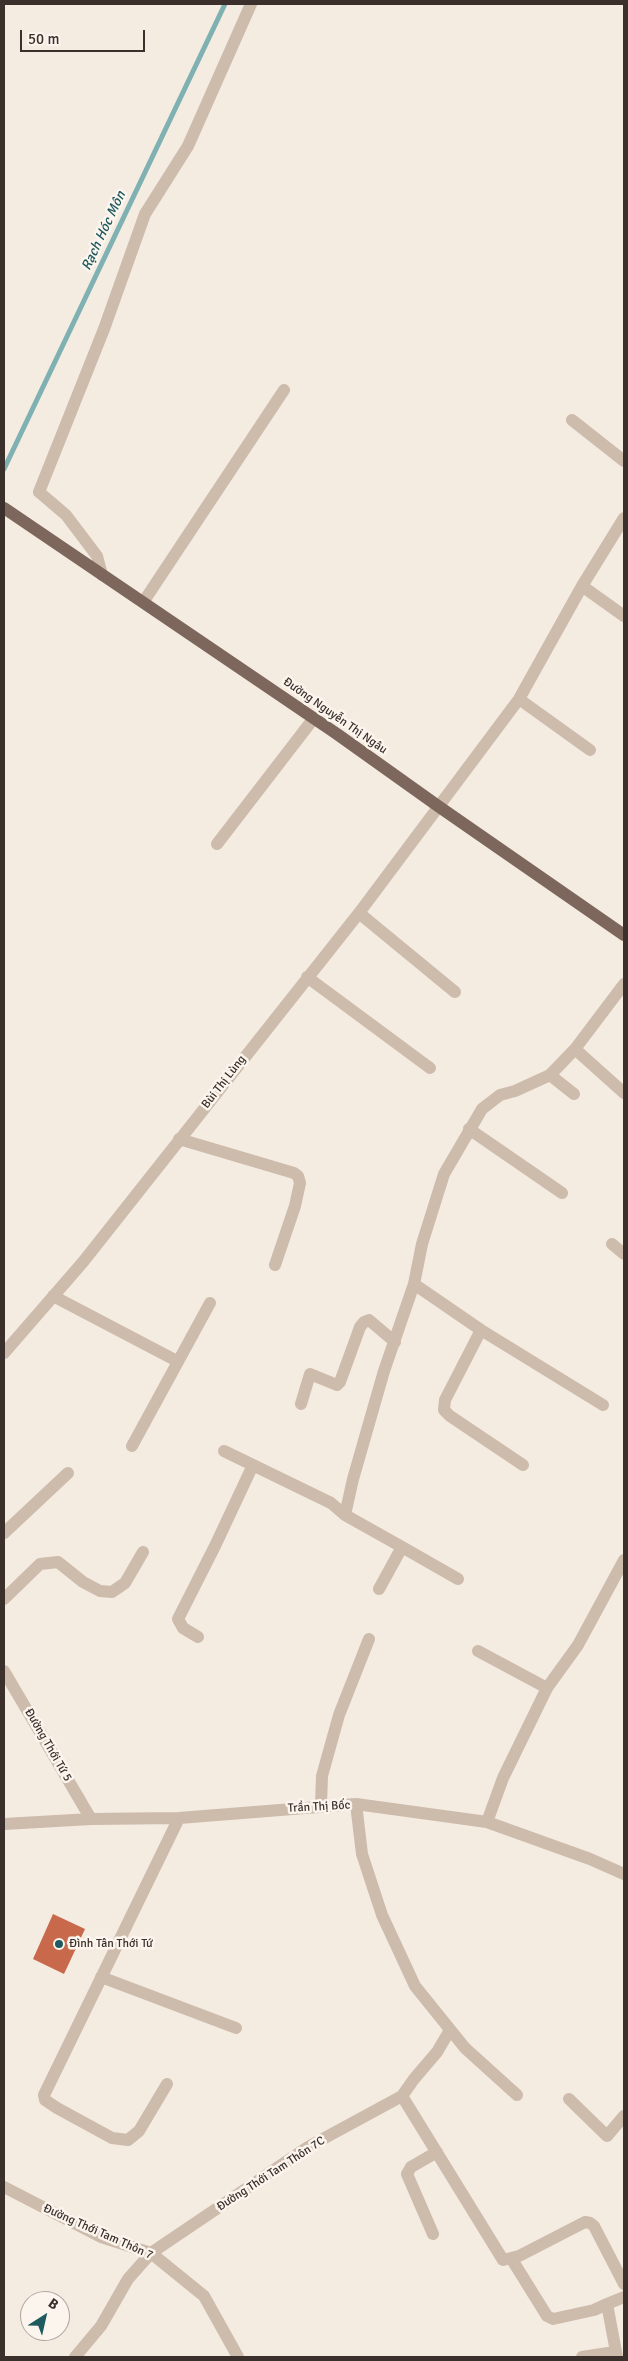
<!DOCTYPE html>
<html>
<head>
<meta charset="utf-8">
<style>
	body { margin:0 }
	#map { position:relative; width:628px; height:2361px; overflow:hidden; background:#f4ebe1; font-family:Signika,sans-serif }
	canvas { display:block }
	.frame { position:absolute; inset:0; border:5px solid #3b302b; pointer-events:none }
	.north { position:absolute; left:20px; top:2291px; width:50px; height:50px; box-sizing:border-box; background:#fbf5ee; border:1px solid #aea6a0; border-radius:50%; rotate:35deg; font-size:14px; font-weight:700; line-height:20px; text-align:center; color:#3b302b }
	.north::after { content:''; display:block; margin:auto; width:18px; height:22px; background:#1f5a5e; clip-path:polygon(50% 0,100% 100%,50% 72%,0 100%) }
	.scale { position:absolute; left:20px; top:30px; width:125px; height:22px; box-sizing:border-box; border:2px solid #3b302b; border-top:0; padding-left:6px; font-size:15px; line-height:18px; white-space:nowrap; color:#3b302b; -webkit-text-stroke:4px #fbf5ee; paint-order:stroke }
</style>
</head>
<body>
<div id="map">
<canvas width="628" height="2361"></canvas>
<div class="frame"></div>
<div class="north">B</div>
<div class="scale">50 m</div>
</div>
<script>
const g = document.querySelector('canvas').getContext('2d');
g.lineJoin = 'round';
const shape = rows => new Path2D(rows.map(r => 'M' + r).join(''));
function stroke(path, color, width, dash) { g.strokeStyle = color; g.lineWidth = width; g.lineCap = dash ? 'butt' : 'round'; g.setLineDash(dash || []); g.stroke(path); }
function paint(path, color) { g.fillStyle = color; g.fill(path, 'evenodd'); }
function label(font, color, halo, rows, align = 'center') {
  g.font = font + ' Signika,sans-serif'; g.lineWidth = 5; g.setLineDash([]); g.textBaseline = 'middle'; g.strokeStyle = halo; g.fillStyle = color; for (const [text, x, y, turn = 0] of rows) {
    g.save(); g.translate(x, y); g.rotate((+turn || 0) * Math.PI / 180); g.textAlign = isNaN(turn) ? turn : align; if (halo) g.strokeText(text, 0, 0); g.fillText(text, 0, 0); g.restore();
  }
}
stroke(shape([
	[4,469,225,4]
]), '#7fb0b2', 5);
paint(shape([
	[53,1914,85,1929,64,1974,33,1959]
]), '#c8694b');
stroke(shape([
	[572,420,624,461],
	[102,575,97,556,66,515,39,492,104,329,145,214,188,146,251,4],
	[582,586,624,616],
	[144,601,284,390],
	[519,699,590,750],
	[217,844,314,718],
	[359,913,455,992],
	[307,977,430,1068],
	[575,1049,624,1093],
	[550,1075,574,1094],
	[469,1129,562,1193],
	[179,1139,294,1173,298,1176,300,1183,295,1206,275,1265],
	[612,1244,624,1254],
	[414,1284,481,1330,603,1405],
	[53,1296,177,1361],
	[481,1330,445,1400,444,1410,450,1416,523,1465],
	[4,1353,83,1262,359,913,519,699,582,586,624,518],
	[301,1404,310,1374,337,1385,340,1382,360,1327,364,1322,369,1320,395,1342],
	[132,1446,210,1303],
	[224,1451,331,1503,345,1515],
	[4,1533,68,1473],
	[402,1547,458,1579],
	[379,1589,402,1547,345,1515,353,1479,384,1371,414,1284,422,1244,444,1174,482,1109,500,1095,515,1091,550,1075,575,1049,624,984],
	[4,1599,40,1564,58,1562,83,1582,100,1591,112,1592,125,1583,143,1552],
	[198,1637,183,1628,178,1619,215,1546,253,1465],
	[478,1651,547,1688],
	[4,1671,91,1819],
	[356,1804,362,1854,382,1915,415,1986,465,2048,517,2095],
	[321,1805,322,1776,339,1715,369,1639],
	[487,1822,503,1778,547,1688,578,1645,624,1560],
	[4,1824,91,1819,179,1818,356,1804,487,1822,590,1859,624,1874],
	[101,1977,236,2028],
	[167,2084,139,2131,128,2140,112,2138,57,2108,45,2100,44,2095,179,1818],
	[402,2096,503,2260,519,2256,585,2222,590,2223,594,2226,624,2284],
	[569,2099,607,2136,624,2116],
	[4,2187,101,2237,151,2253,204,2296,238,2357],
	[433,2234,407,2174,411,2167,437,2152],
	[511,2258,547,2316,553,2319,594,2310,607,2304],
	[75,2357,101,2326,128,2279,151,2253,308,2147,402,2096,414,2079,437,2052,450,2030],
	[582,2357,615,2352],
	[617,2357,607,2304,624,2297]
]), '#cdbbac', 12);
stroke(shape([
	[4,508,337,734,438,806,624,935]
]), '#7d675c', 12);
for (const [x, y, r, color] of [
	[59,1944,5,"#1f5a5e"]
]) { const dot = new Path2D(); dot.arc(x, y, r, 0, 2 * Math.PI); g.fillStyle = color; g.fill(dot); stroke(dot, '#fbf5ee', 2); }
label('12px', '#3b302b', '#fbf5ee', [
	["Đường Nguyễn Thị Ngâu",335,716,35],
	["Bùi Thị Lùng",224,1082,-52],
	["Đường Thới Tứ 5",48,1745,60],
	["Trần Thị Bốc",319,1807,-3],
	["Đường Thới Tam Thôn 7C",271,2174,-33],
	["Đường Thới Tam Thôn 7",98,2232,24]
]);
label('12px', '#3b302b', '#fbf5ee', [
	["Đình Tân Thới Tứ",69,1944]
], 'left');
label('italic 14px', '#1f5a5e', '#fbf5ee', [
	["Rạch Hóc Môn",104,231,-65]
]);
</script>
</body>
</html>
